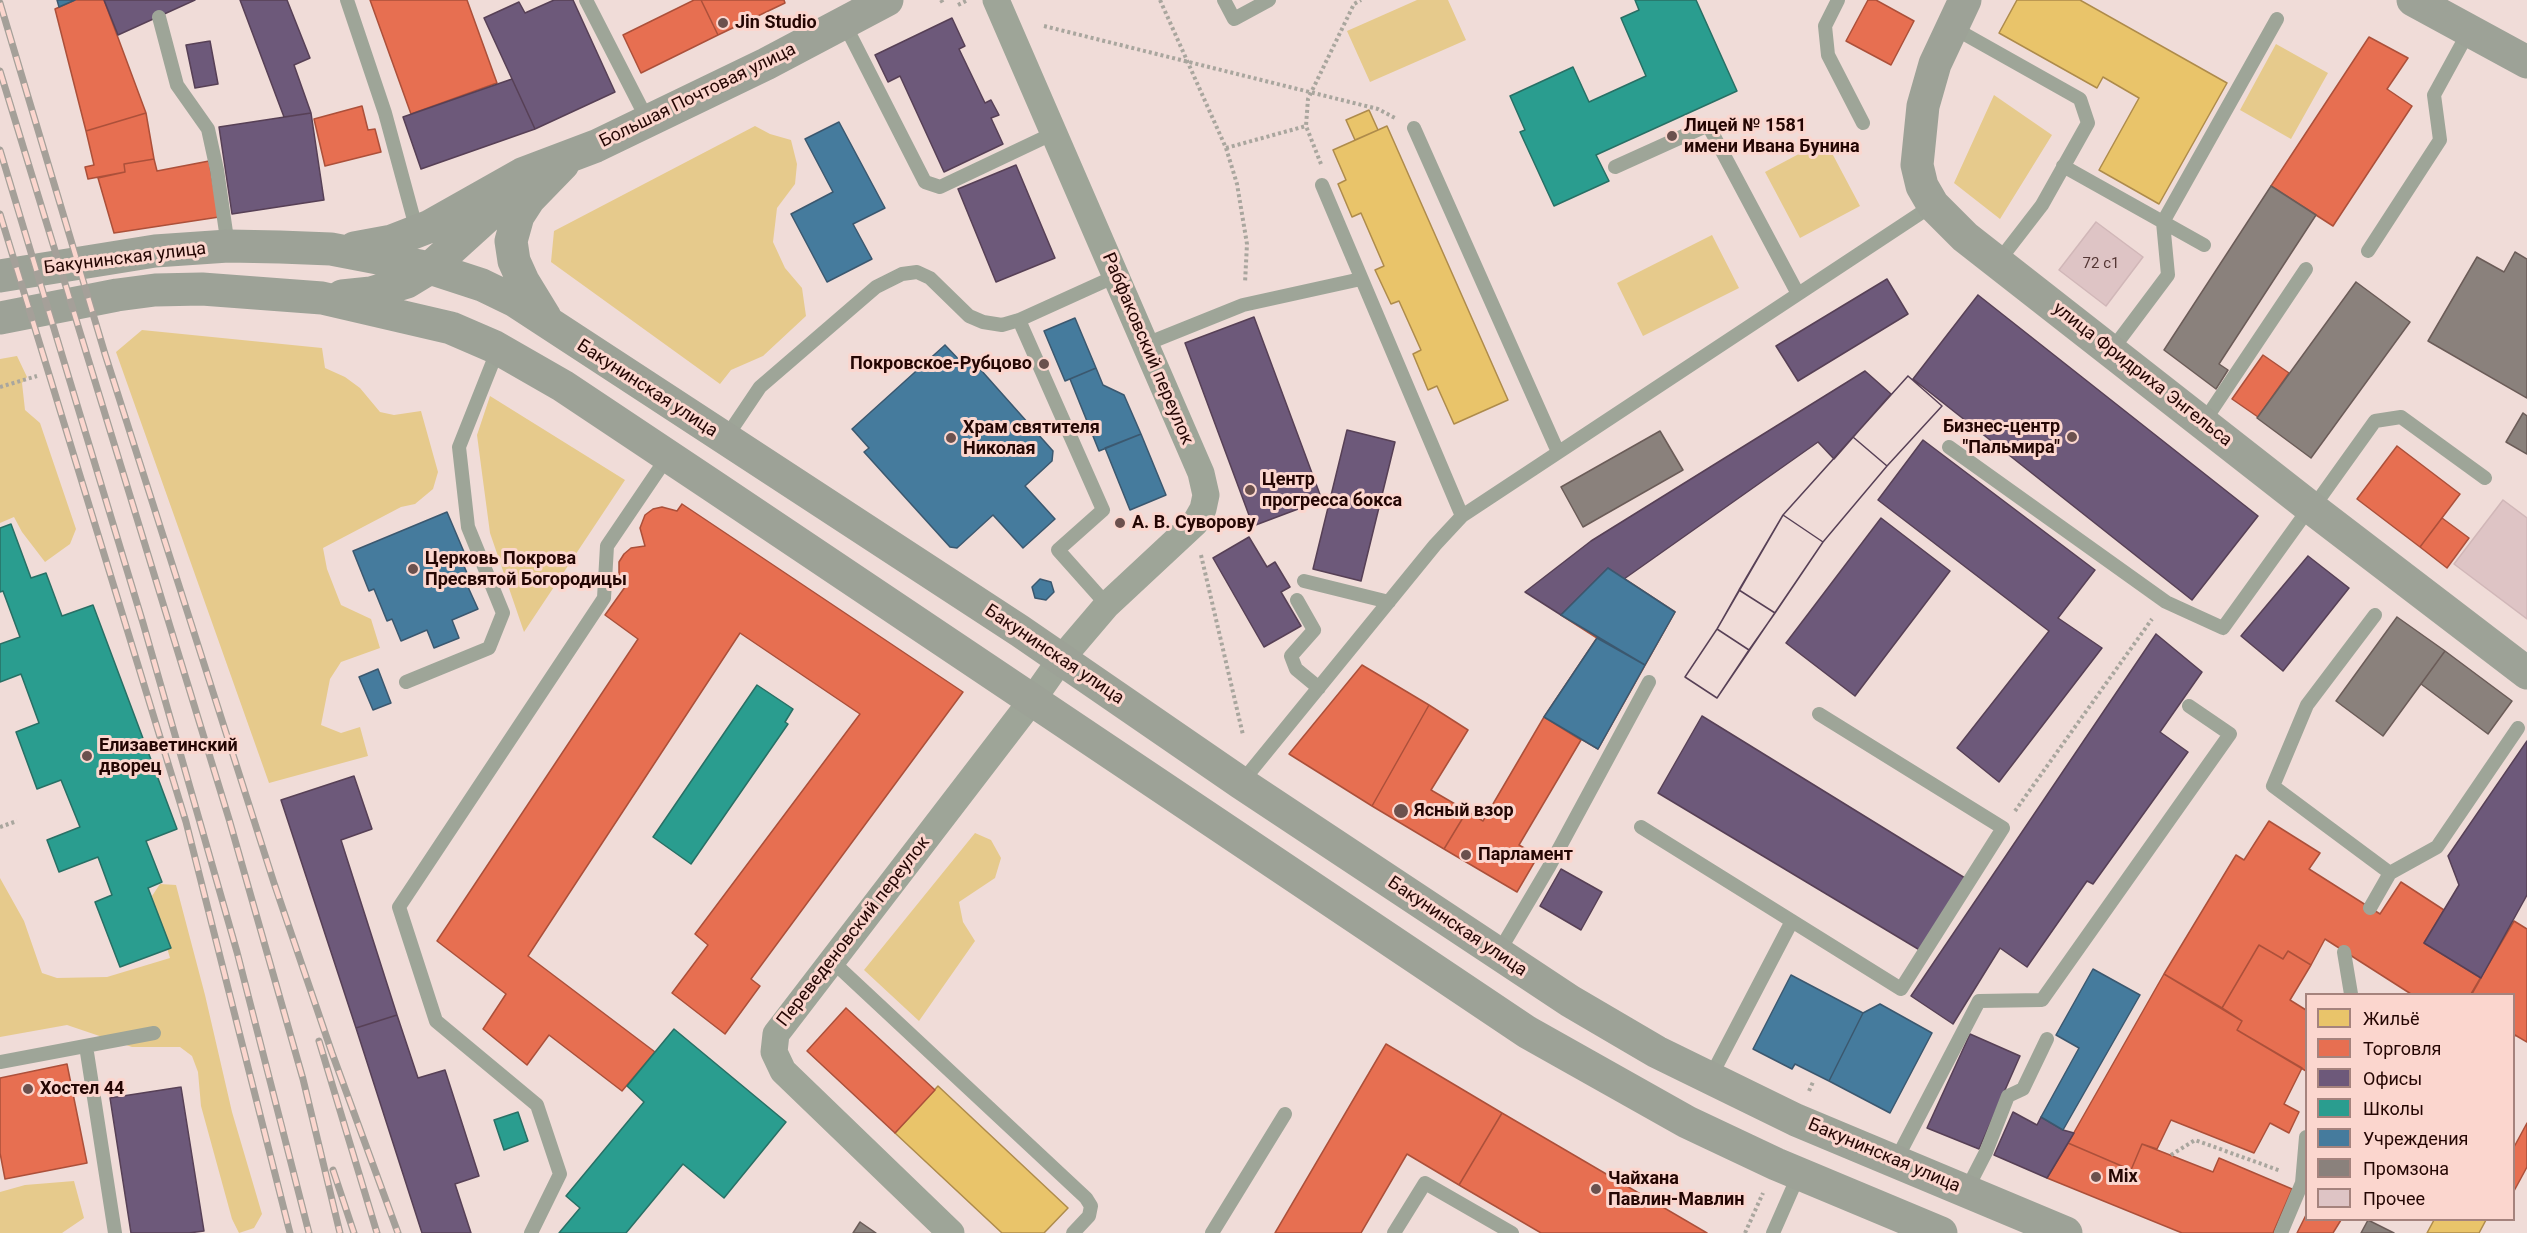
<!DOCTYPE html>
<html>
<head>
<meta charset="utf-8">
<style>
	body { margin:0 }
	#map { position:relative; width:2527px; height:1233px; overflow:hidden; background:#f0dcd8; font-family:Roboto,sans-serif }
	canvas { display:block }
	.legend { position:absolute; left:2305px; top:993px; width:210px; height:228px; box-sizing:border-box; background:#fbd6ce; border:2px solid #a5837d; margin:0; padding:8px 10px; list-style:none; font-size:18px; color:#240603 }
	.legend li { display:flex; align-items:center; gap:12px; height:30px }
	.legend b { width:30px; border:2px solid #a5837d }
</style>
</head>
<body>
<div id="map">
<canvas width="2527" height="1233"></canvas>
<ul class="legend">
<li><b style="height:16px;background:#e9c46a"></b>Жильё</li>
<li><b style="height:16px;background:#e76f51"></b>Торговля</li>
<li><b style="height:16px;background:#6d597a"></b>Офисы</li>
<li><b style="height:16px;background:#2a9d8f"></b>Школы</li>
<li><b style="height:16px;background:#457b9d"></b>Учреждения</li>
<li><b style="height:16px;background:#8a817c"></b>Промзона</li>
<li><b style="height:16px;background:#dec4c5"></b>Прочее</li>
</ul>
</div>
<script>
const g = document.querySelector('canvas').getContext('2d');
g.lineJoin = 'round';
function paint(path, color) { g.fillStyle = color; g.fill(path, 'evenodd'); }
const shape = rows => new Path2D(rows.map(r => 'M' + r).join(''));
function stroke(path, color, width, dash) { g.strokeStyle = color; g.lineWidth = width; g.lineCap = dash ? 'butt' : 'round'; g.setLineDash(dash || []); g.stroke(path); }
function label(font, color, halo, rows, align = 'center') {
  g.font = font + ' Roboto,sans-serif'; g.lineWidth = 6; g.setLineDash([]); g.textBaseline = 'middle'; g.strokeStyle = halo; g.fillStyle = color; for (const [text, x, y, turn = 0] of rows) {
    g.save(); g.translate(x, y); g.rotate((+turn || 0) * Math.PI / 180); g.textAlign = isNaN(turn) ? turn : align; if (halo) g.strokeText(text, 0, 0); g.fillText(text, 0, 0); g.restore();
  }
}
paint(shape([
	[1417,0,1448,0,1466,40,1370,82,1347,31],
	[2276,44,2328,73,2291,139,2240,110],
	[1994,95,2052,135,2000,219,1954,183],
	[755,126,770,134,791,140,797,164,795,184,777,208,773,242,785,268,802,288,806,316,763,356,731,370,720,384,551,262,554,231],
	[1825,140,1860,206,1800,238,1765,172],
	[1712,235,1739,288,1643,336,1617,283],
	[142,330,322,348,325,368,345,377,360,388,380,412,394,415,421,411,438,472,433,489,415,504,401,507,323,548,327,569,341,605,371,619,380,648,341,662,330,679,321,725,341,733,360,727,368,756,269,783,116,352],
	[17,356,27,377,22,383,25,410,40,423,76,529,70,544,45,562,22,532,14,517,0,523,0,359],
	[490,396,625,480,524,632,490,533,482,473,477,435],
	[975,833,991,840,1001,858,995,878,959,902,963,922,975,941,919,1021,864,970],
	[0,878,24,921,42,973,57,978,107,977,170,958,152,896,160,884,176,885,205,995,232,1112,262,1214,254,1228,239,1233,232,1219,201,1106,198,1072,192,1056,180,1047,132,1047,67,1025,0,1037],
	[74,1181,84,1218,62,1233,0,1233,0,1192,25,1185]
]), '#e6ca8c');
const homes = shape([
	[2017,0,2080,0,2227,83,2159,204,2099,170,2139,98,2103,77,2097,88,1999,33,2017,0],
	[1369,110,1378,130,1355,140,1346,120,1369,110],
	[1387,126,1508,400,1454,424,1437,386,1428,390,1413,354,1421,350,1399,301,1391,304,1375,270,1384,266,1361,213,1352,217,1338,184,1346,180,1333,150,1387,126],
	[938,1086,1068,1208,1044,1233,1002,1233,895,1133,938,1086],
	[2434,1220,2486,1220,2479,1233,2427,1233,2434,1220]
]);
paint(homes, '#e9c46a');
stroke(homes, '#ae8b4b', 1.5);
const shops = shape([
	[75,0,104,0,146,113,86,131,55,9,75,0],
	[370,0,467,0,497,83,411,114,370,0],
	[694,0,701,0,718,35,641,73,623,35,694,0],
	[701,0,784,0,785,3,718,35,701,0],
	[1868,0,1876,0,1914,21,1891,65,1846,41,1868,0],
	[2369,37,2408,58,2387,89,2412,106,2333,226,2271,186,2369,37],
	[362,106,368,130,375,129,381,152,325,166,314,119,362,106],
	[146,113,154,159,124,164,125,172,88,179,85,167,94,165,86,131,146,113],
	[154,159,157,171,209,161,219,217,114,233,98,178,125,172,124,164,154,159],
	[2263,355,2289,373,2258,417,2232,399,2263,355],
	[2397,446,2460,494,2420,547,2357,499,2397,446],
	[682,504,963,692,751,979,760,986,725,1034,672,993,708,945,695,934,860,714,740,633,528,956,655,1052,622,1091,549,1035,527,1065,483,1029,506,994,437,941,638,639,605,615,625,587,619,576,619,562,624,554,631,548,645,546,640,528,645,515,653,509,662,507,677,511,682,504],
	[2442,518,2469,538,2447,568,2420,547,2442,518],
	[1608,568,1675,612,1598,749,1544,717,1597,638,1561,615,1608,568],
	[1362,665,1429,705,1372,806,1289,754,1362,665],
	[1429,705,1468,730,1431,790,1467,811,1444,849,1372,806,1429,705],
	[1544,717,1581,740,1519,845,1538,856,1517,892,1444,849,1467,811,1483,821,1544,717],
	[2269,821,2320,853,2309,869,2380,914,2401,882,2444,910,2424,943,2481,978,2472,994,2411,994,2325,939,2311,965,2288,951,2283,959,2259,945,2222,1008,2164,974,2236,855,2244,860,2269,821],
	[2514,921,2527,929,2527,1042,2515,1035,2514,1038,2514,994,2471,994,2514,921],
	[2259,945,2283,959,2288,951,2311,965,2290,1000,2306,1010,2306,1071,2237,1030,2242,1021,2222,1008,2259,945],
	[2164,974,2242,1021,2237,1030,2302,1068,2284,1104,2299,1112,2289,1133,2270,1123,2254,1153,2171,1120,2157,1149,2142,1144,2131,1170,2068,1143,2164,974],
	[846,1008,935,1090,895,1133,807,1051,846,1008],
	[1386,1044,1502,1113,1459,1185,1407,1154,1361,1233,1275,1233,1386,1044],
	[67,1064,87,1163,5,1179,0,1153,0,1078,67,1064],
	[1502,1113,1707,1233,1541,1233,1459,1185,1502,1113],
	[2527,1123,2527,1167,2514,1191,2514,1147,2527,1123],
	[2068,1143,2131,1170,2142,1144,2213,1172,2219,1158,2292,1189,2273,1233,2182,1233,2047,1178,2068,1143],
	[2306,1215,2306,1220,2341,1220,2333,1233,2297,1233,2306,1215]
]);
paint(shops, '#e76f51');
stroke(shops, '#ac503a', 1.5);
const offices = shape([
	[104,0,195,0,118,35,104,0],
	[240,0,287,0,310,58,294,65,311,113,284,117,240,0],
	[554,0,573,0,615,92,535,129,484,18,519,2,525,13,554,0],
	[952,18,965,46,959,49,985,103,991,100,999,115,991,118,1003,144,944,172,900,76,888,82,875,55,952,18],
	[210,41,218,84,195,88,186,45,210,41],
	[512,79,535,129,421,169,403,117,512,79],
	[311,113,324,200,232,214,219,127,311,113],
	[1016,165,1055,258,996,282,958,189,1016,165],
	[1887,279,1908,314,1798,381,1776,346,1887,279],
	[1978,295,2258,516,2192,600,1913,379,1978,295],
	[1254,317,1322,500,1253,526,1185,343,1254,317],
	[1865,371,1891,394,1834,459,1818,442,1624,579,1608,568,1561,615,1525,592,1591,541,1865,371],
	[1908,376,1942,406,1887,466,1853,437,1908,376],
	[1908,376,1942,406,1887,466,1823,542,1717,698,1685,677,1717,629,1783,515,1908,376],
	[1347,430,1395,442,1361,581,1313,569,1347,430],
	[1853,437,1887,466,1823,542,1783,515,1853,437],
	[1923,440,2095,570,2058,618,2102,648,1999,782,1957,748,2049,631,1878,500,1923,440],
	[1783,515,1823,542,1775,613,1739,590,1783,515],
	[1881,518,1950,571,1855,696,1786,643,1881,518],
	[1249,537,1267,567,1275,562,1290,587,1281,592,1301,626,1264,647,1213,558,1249,537],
	[2308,556,2349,588,2283,671,2241,636,2308,556],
	[1739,590,1775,613,1749,650,1717,629,1739,590],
	[1717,629,1749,650,1717,698,1685,677,1717,629],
	[2156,634,2202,672,2160,732,2188,752,2093,884,2087,881,2027,967,2000,948,1953,1024,1911,996,2156,634],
	[1702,716,1965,878,1923,952,1658,793,1702,716],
	[2527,741,2527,895,2481,978,2424,943,2459,885,2448,856,2527,741],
	[354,776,372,829,341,840,397,1015,356,1028,281,800,354,776],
	[1561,869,1602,892,1581,930,1540,906,1561,869],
	[397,1015,418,1078,445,1070,479,1176,455,1184,471,1233,422,1233,356,1028,397,1015],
	[1970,1034,2020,1056,1979,1149,1927,1128,1970,1034],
	[181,1087,204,1231,189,1233,131,1233,110,1098,181,1087],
	[2013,1112,2037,1125,2041,1117,2063,1130,2074,1133,2047,1178,1994,1155,2013,1112]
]);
paint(offices, '#6d597a');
stroke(offices, '#574056', 1.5);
const schools = shape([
	[1635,0,1696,0,1737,91,1596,155,1609,181,1554,206,1520,132,1525,130,1510,96,1573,67,1589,102,1646,76,1621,18,1639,10,1635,0],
	[11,524,31,578,46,573,62,616,93,605,177,829,146,841,162,882,148,888,171,948,120,967,95,902,112,895,98,857,59,872,47,840,80,827,61,780,37,789,16,732,39,723,21,674,0,682,0,644,20,637,3,591,0,592,0,528,11,524],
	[757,685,793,709,785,722,788,724,691,864,653,837,757,685],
	[674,1029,786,1122,724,1198,683,1164,626,1233,559,1233,580,1208,566,1196,644,1102,627,1086,674,1029],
	[518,1112,528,1141,504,1150,494,1120,518,1112]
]);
paint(schools, '#2a9d8f');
stroke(schools, '#287065', 1.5);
const public = shape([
	[57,0,75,0,59,7,57,0],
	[839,122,885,208,853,224,872,259,827,282,791,214,833,192,805,139,839,122],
	[1075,318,1096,368,1065,381,1044,331,1075,318],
	[945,345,965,366,972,360,1053,451,1052,461,1025,486,1055,519,1023,548,993,515,957,548,950,547,864,452,869,448,852,429,945,345],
	[1096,368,1103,385,1124,395,1141,434,1099,451,1070,379,1096,368],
	[1141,434,1166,495,1130,510,1105,448,1141,434],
	[447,512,464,552,459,554,472,585,468,587,478,609,452,620,459,638,434,648,427,630,401,641,392,619,387,621,374,589,369,591,353,551,447,512],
	[1608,568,1675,612,1645,665,1561,615,1608,568],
	[1040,579,1051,582,1054,592,1046,600,1035,598,1032,587,1040,579],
	[1597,638,1645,665,1598,749,1544,717,1597,638],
	[378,669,391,703,373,710,359,677,378,669],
	[2093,969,2140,995,2063,1130,2041,1117,2079,1048,2056,1035,2093,969],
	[1791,975,1863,1013,1829,1081,1795,1064,1792,1069,1753,1049,1791,975],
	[1880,1004,1932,1033,1890,1113,1829,1081,1863,1013,1880,1004]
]);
paint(public, '#457b9d');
stroke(public, '#3b586f', 1.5);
const industry = shape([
	[2271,186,2316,215,2219,364,2228,370,2216,389,2164,350,2271,186],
	[2515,252,2527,259,2527,398,2428,341,2477,257,2504,272,2515,252],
	[2356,282,2410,322,2311,458,2257,418,2356,282],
	[2523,413,2527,416,2527,454,2506,442,2523,413],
	[1660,431,1683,470,1583,527,1561,487,1660,431],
	[2397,617,2445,651,2383,736,2336,701,2397,617],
	[2445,651,2512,701,2488,734,2421,684,2445,651],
	[2368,1220,2394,1233,2361,1233,2368,1220],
	[860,1222,876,1233,853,1233,860,1222]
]);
paint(industry, '#8a817c');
stroke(industry, '#6b5c58', 1.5);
const building = shape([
	[2096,222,2143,257,2106,306,2059,270,2096,222],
	[2503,500,2527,518,2527,619,2454,564,2503,500]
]);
paint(building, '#dec4c5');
stroke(building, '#d1b7b8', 1.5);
stroke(shape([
	[941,0,944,5],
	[1160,0,1226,148,1237,184,1247,244,1245,283],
	[958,5,968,0],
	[1044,26,1378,109,1395,118],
	[1226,148,1306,126],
	[1321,164,1306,126,1308,99,1354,4,1361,0],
	[0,387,37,376],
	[1201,555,1243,735],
	[2015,811,2152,619],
	[0,827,17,821],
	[1809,1091,1813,1082],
	[2171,1155,2195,1140,2281,1171],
	[1745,1233,1763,1193]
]), '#a9a69e', 4, [3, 3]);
stroke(shape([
	[347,0,385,113,417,231],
	[586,0,648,121],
	[1224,0,1234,19,1269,0],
	[1838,0,1825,26,1828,55,1863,123],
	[159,17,177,85,208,129,217,170,228,246],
	[844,23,925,182,940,187,1054,133],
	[1952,27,2080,99,2088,123,2042,205,1998,262],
	[1414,128,1558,452],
	[2063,166,2204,245],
	[1615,167,1708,125,1798,294],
	[1322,185,1462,516],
	[2368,251,2440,140,2434,95,2469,31],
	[1019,320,1103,510,1058,550,1107,605],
	[1146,344,1243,305,1361,279],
	[2111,351,2168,275,2163,222,2277,19],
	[2203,423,2306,269],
	[725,439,760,387,876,287,902,274,917,272,930,278,969,316,983,322,1002,325,1019,320,1116,276],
	[1949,447,2166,602,2223,628,2310,507],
	[2312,509,2375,421,2401,417,2485,478],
	[1304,581,1389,602],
	[1297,600,1314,630,1291,656,1296,669,1319,688],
	[2375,615,2307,705,2273,786,2390,873],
	[406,682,489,648,503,613,468,527,459,447,498,349],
	[1241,783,1435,545,1462,516,1933,205],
	[1641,827,1901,989,2003,828,1819,714],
	[2370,908,2390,873,2437,847,2518,728],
	[2344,952,2351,994],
	[1497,955,1549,867,1649,682],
	[832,961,1086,1198,1091,1206,1089,1216,1073,1233],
	[86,1046,115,1233],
	[0,1062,154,1033],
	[1710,1078,1792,921],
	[1895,1162,1979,1001,2042,1000,2230,734,2189,706],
	[1966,1191,1986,1152,2008,1096,2023,1089,2047,1039],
	[531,1233,560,1174,537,1105,436,1021,399,907,604,598,607,546,668,456],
	[1212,1233,1285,1114],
	[1394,1233,1425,1183,1512,1233],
	[1773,1233,1799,1174],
	[2281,1233,2302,1183,2306,1137]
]), '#9ea598', 14);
stroke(shape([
	[951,1233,783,1071,774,1052,776,1034,1033,699,1061,659,1107,605,1195,523,1203,509,1206,495,1201,473,996,0]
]), '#9ea598', 27);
stroke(shape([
	[1965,0,1935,64,1923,106,1917,165,1922,186,1933,205,1965,237,2310,507,2527,673],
	[2413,0,2527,62],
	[354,248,392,241,428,227,522,174,596,146,766,64,887,0],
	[0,276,155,251,228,246,280,247,331,249,430,268,482,285,515,301,1020,631,1241,783,1570,1001,1657,1052,1796,1120,2066,1233],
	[342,296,371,293,407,282,430,268,505,200],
	[545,317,523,281,514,261,511,241,518,216,529,199,563,164],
	[0,318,117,295,155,290,202,289,322,298,451,328,495,347,563,386,713,486,1527,1032,1687,1122,1776,1164,1941,1233]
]), '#9da297', 33);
const rail = shape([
	[0,3,105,354,274,883,332,1053,398,1233],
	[0,71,229,819,303,1079,340,1233],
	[0,150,143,623,237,952,309,1233],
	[0,214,186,822,290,1233],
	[319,1041,377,1233],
	[333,1170,354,1233]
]);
stroke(rail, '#a5a099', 7);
stroke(rail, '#fbd6ce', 4.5, [14]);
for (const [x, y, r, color] of [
	[723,23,6,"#6b514e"],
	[1672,136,6,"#6b514e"],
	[1044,364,6,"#6b514e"],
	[2072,437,6,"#6b514e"],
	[951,438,6,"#6b514e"],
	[1250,490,6,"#6b514e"],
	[1120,523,6,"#6b514e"],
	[413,569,6,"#6b514e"],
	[87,756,6,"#6b514e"],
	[1401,811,8,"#6b514e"],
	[1466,855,6,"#6b514e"],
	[28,1089,6,"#6b514e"],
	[2096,1177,6,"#6b514e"],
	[1596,1189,6,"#6b514e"]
]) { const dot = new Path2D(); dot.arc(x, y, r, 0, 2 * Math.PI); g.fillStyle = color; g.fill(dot); stroke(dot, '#fbd6ce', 2); }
label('15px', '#543634', null, [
	["72 с1",2101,264]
]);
label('bold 18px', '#240603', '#fbd6ce', [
	["Jin Studio",735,23],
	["Лицей № 1581",1684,126],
	["имени Ивана Бунина",1684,147],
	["Покровское-Рубцово",1032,364,"right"],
	["Бизнес-центр",2060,427,"right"],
	["\"Пальмира\"",2060,448,"right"],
	["Храм святителя",963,428],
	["Николая",963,449],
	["Центр",1262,480],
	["прогресса бокса",1262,501],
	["А. В. Суворову",1132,523],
	["Церковь Покрова",425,559],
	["Пресвятой Богородицы",425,580],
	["Елизаветинский",99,746],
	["дворец",99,767],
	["Ясный взор",1414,811],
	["Парламент",1478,855],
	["Хостел 44",40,1089],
	["Mix",2108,1177],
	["Чайхана",1608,1179],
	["Павлин-Мавлин",1608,1200]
], 'left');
label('18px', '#240603', '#fbd6ce', [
	["Большая Почтовая улица",698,96,-26],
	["Бакунинская улица",125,259,-7],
	["Рабфаковский переулок",1147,349,67],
	["улица Фридриха Энгельса",2142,375,38],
	["Бакунинская улица",647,389,33],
	["Бакунинская улица",1054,655,34],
	["Бакунинская улица",1457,927,34],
	["Переведеновский переулок",854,932,-52],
	["Бакунинская улица",1884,1156,23]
]);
</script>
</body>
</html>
